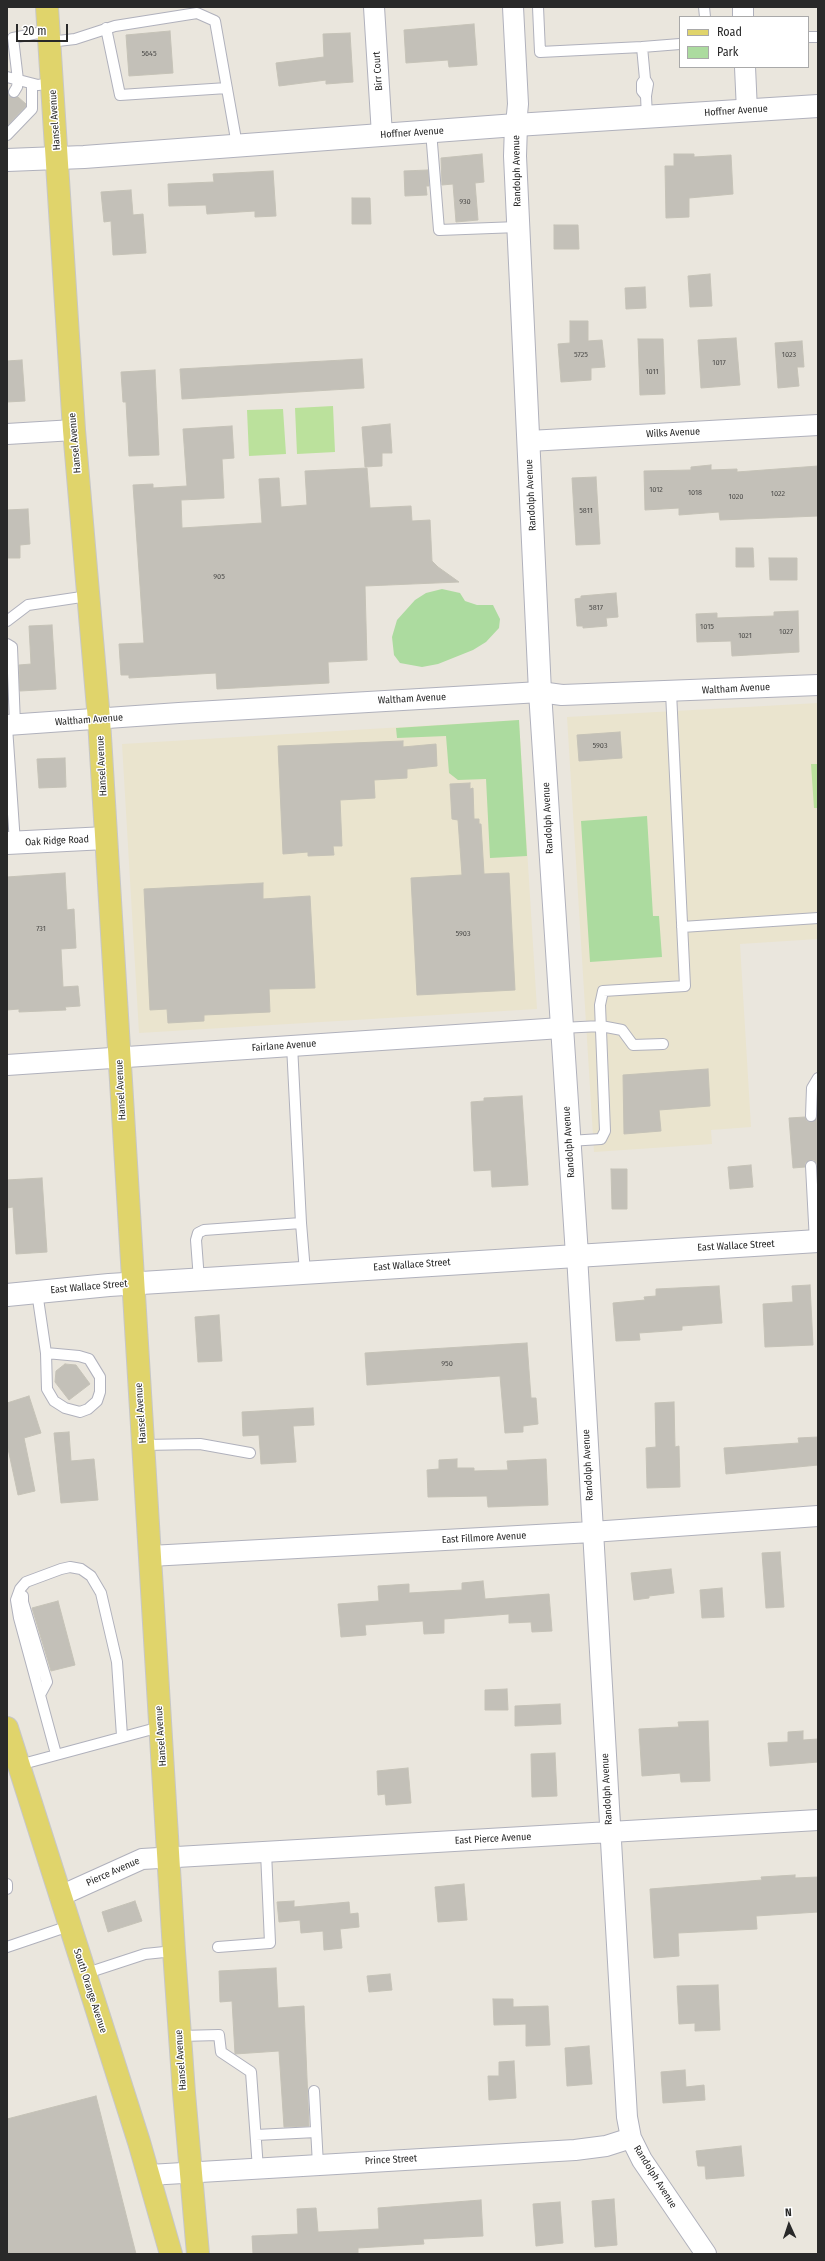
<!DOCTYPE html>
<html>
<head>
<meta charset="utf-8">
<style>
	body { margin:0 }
	#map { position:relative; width:825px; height:2261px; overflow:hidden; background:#eae6dd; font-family:"Fira Sans Condensed",sans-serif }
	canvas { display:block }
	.frame { position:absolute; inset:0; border:8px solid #292929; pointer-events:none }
	.legend { position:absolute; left:679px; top:16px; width:130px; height:52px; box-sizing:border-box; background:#fff; border:1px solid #a9a9a9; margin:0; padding:5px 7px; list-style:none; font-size:12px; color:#292929 }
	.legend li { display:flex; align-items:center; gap:8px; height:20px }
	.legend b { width:20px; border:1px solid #a9a9a9 }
	.north { position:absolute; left:769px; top:2205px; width:40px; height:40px; -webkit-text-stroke:3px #fff; paint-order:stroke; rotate:357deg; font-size:11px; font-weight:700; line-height:16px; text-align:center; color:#292929 }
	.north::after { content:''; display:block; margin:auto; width:14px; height:18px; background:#292929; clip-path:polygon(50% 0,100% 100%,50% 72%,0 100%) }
	.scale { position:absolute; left:16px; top:24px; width:52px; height:18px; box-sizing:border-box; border:2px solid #292929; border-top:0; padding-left:5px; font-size:12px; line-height:14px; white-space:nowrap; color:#292929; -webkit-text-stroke:3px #fff; paint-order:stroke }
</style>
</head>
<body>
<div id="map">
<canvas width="825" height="2261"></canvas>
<div class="frame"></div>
<ul class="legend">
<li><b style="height:5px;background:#e0d46b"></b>Road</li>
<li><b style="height:11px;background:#acdb9f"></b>Park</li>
</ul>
<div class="north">N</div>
<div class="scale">20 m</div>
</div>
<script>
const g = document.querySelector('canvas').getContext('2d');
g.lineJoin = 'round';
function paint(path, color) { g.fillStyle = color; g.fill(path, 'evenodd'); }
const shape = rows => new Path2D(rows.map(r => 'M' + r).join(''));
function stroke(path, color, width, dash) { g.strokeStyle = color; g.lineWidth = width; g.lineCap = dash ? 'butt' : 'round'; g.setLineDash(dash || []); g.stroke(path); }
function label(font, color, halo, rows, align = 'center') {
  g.font = font + ' "Fira Sans Condensed",sans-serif'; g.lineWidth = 3; g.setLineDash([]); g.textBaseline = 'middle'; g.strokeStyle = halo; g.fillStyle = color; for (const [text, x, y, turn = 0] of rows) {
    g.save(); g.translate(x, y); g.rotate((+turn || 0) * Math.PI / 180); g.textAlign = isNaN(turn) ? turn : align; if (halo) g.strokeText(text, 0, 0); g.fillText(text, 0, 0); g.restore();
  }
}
paint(shape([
	[818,703,818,939,740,944,751,1127,711,1130,712,1144,594,1152,567,717],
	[519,720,537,1009,139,1033,122,744]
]), '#eae4ce');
paint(shape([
	[442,589,460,593,465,601,477,605,493,605,500,619,499,628,486,642,473,650,438,664,422,667,400,663,394,655,392,637,397,620,415,600,426,593],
	[519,720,527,856,490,858,486,779,458,780,449,773,446,736,397,738,396,728],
	[647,816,653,916,659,916,662,957,590,962,581,821]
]), '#acdb9f');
paint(shape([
	[333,406,335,452,297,454,295,408],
	[283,409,286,454,249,456,247,410],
	[811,764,818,764,818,808,814,808]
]), '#bbe19c');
const building = shape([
	[474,24,477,65,449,67,448,60,406,63,404,30,474,24],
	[170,31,173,73,129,76,126,35,170,31],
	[350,33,353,82,326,84,326,80,279,86,276,63,324,57,323,34,350,33],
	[7,88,10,97,18,97,26,104,26,106,7,126,7,88],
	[482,154,484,182,475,183,478,220,456,222,453,184,442,185,441,158,482,154],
	[674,154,694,154,694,157,731,155,733,194,689,198,689,217,666,218,665,166,674,166,674,154],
	[428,170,429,186,426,186,427,195,405,196,404,171,428,170],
	[273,171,276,216,255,217,255,211,207,214,206,205,169,206,168,184,214,182,213,174,273,171],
	[131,190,133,215,143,214,146,253,113,255,111,221,104,222,101,192,131,190],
	[352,198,370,198,371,224,352,224,352,198],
	[554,225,578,225,579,249,554,249,554,225],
	[710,274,712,306,690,307,688,276,710,274],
	[645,287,646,308,626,309,625,288,645,287],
	[570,321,588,321,588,341,602,340,605,367,591,368,591,380,561,382,558,344,570,343,570,321],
	[736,338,740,385,701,388,698,340,736,338],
	[638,339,663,339,665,394,640,395,638,339],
	[802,341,804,367,797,367,799,386,778,388,775,343,802,341],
	[362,359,364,388,182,399,180,369,362,359],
	[22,360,25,401,7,402,7,361,22,360],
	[155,370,159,455,129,456,126,402,123,402,121,372,155,370],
	[390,424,392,453,382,453,382,466,365,467,362,427,390,424],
	[232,426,234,458,222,459,224,498,181,500,182,528,262,523,259,479,279,478,281,507,307,505,305,471,367,468,370,508,411,506,412,521,430,520,432,561,438,567,459,582,365,586,367,660,328,662,329,683,217,689,216,673,129,678,129,675,121,675,119,644,144,643,133,485,153,484,153,488,187,486,183,429,232,426],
	[711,465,711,470,737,469,737,472,818,466,818,516,720,520,719,512,679,515,679,508,645,510,644,471,691,470,691,467,711,465],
	[596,477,600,544,576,545,572,478,596,477],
	[28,509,30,544,20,545,20,558,7,558,7,510,28,509],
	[736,548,753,548,754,567,736,567,736,548],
	[769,558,797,558,797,580,770,580,769,558],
	[616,593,618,617,606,618,607,626,583,628,583,626,577,626,575,599,581,598,581,596,616,593],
	[798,611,799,652,732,656,731,641,697,642,696,614,717,613,717,618,774,616,774,612,798,611],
	[52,625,56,689,20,691,19,665,31,664,29,626,52,625],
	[620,732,622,758,579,761,577,735,620,732],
	[403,741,403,747,436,744,437,766,407,769,407,778,374,780,375,798,340,800,342,846,333,846,334,855,308,856,308,852,283,854,278,746,403,741],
	[65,758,66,787,39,788,37,759,65,758],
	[470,783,470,789,473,788,474,819,479,819,479,824,481,824,484,874,509,873,515,990,417,995,411,878,462,875,458,820,452,819,450,784,470,783],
	[65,873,67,910,74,909,76,948,61,949,63,987,78,986,80,1006,65,1007,66,1010,19,1012,19,1009,7,1010,7,877,65,873],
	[263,883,263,899,310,896,315,988,269,989,270,1012,204,1015,204,1021,168,1023,167,1009,150,1010,144,889,263,883],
	[708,1069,710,1106,659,1110,661,1131,624,1134,623,1075,708,1069],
	[522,1096,528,1185,492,1187,491,1170,474,1171,471,1102,484,1101,484,1098,522,1096],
	[818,1116,818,1166,814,1160,810,1160,805,1163,805,1167,793,1168,789,1118,805,1117,807,1121,811,1122,818,1116],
	[751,1165,753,1187,730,1189,728,1167,751,1165],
	[611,1169,627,1169,627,1209,612,1209,611,1169],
	[42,1178,47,1252,16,1254,13,1207,7,1208,7,1180,42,1178],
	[810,1285,813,1345,765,1347,763,1304,793,1302,792,1286,810,1285],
	[719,1286,722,1323,682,1326,682,1330,639,1333,640,1340,616,1341,613,1303,645,1300,644,1297,656,1296,656,1289,719,1286],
	[219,1315,222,1361,198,1362,195,1317,219,1315],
	[527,1343,531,1398,536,1398,538,1424,523,1426,523,1432,505,1433,500,1376,367,1385,365,1353,527,1343],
	[65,1364,76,1365,90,1384,69,1400,55,1382,56,1371,65,1364],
	[29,1396,41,1433,24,1438,35,1491,18,1495,7,1444,7,1403,29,1396],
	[674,1402,675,1447,679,1446,680,1487,647,1488,646,1448,656,1447,655,1403,674,1402],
	[313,1408,314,1425,293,1426,296,1462,261,1464,259,1435,243,1436,242,1412,313,1408],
	[69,1432,71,1461,94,1459,98,1500,61,1503,54,1433,69,1432],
	[818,1437,818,1465,726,1474,724,1448,799,1443,798,1438,818,1437],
	[457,1459,457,1468,474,1468,474,1471,508,1470,507,1461,546,1459,548,1505,488,1507,487,1496,428,1497,427,1470,439,1469,439,1460,457,1459],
	[780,1552,784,1607,766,1608,762,1553,780,1552],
	[671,1569,674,1593,649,1596,649,1598,634,1600,631,1573,671,1569],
	[483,1581,485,1599,549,1594,552,1631,532,1632,531,1622,509,1623,509,1614,444,1619,444,1633,424,1634,423,1621,365,1625,366,1635,341,1637,338,1604,379,1601,378,1586,409,1584,409,1593,462,1590,462,1583,483,1581],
	[722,1588,724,1617,702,1618,700,1590,722,1588],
	[58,1601,75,1665,51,1671,32,1608,58,1601],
	[507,1689,508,1710,485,1710,485,1690,507,1689],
	[560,1704,561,1724,515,1726,515,1706,560,1704],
	[708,1721,710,1781,681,1782,680,1773,642,1776,639,1729,679,1727,678,1722,708,1721],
	[803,1731,803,1740,818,1739,818,1762,770,1766,768,1743,788,1742,788,1732,803,1731],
	[555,1753,557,1796,532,1797,531,1754,555,1753],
	[408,1768,411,1803,386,1805,385,1794,378,1795,377,1771,408,1768],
	[795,1875,795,1878,818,1877,818,1912,756,1916,757,1929,678,1933,679,1956,654,1958,650,1889,762,1880,761,1877,795,1875],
	[464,1884,467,1920,438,1922,435,1887,464,1884],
	[135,1901,142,1921,108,1932,102,1912,135,1901],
	[294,1901,294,1907,349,1902,350,1914,358,1913,359,1927,340,1929,342,1948,324,1950,323,1931,301,1933,300,1920,279,1922,277,1902,294,1901],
	[276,1968,278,2008,304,2006,309,2126,284,2127,279,2051,235,2054,232,2001,220,2002,219,1971,276,1968],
	[390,1974,392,1990,369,1992,367,1976,390,1974],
	[718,1985,720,2030,695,2031,695,2023,679,2024,677,1986,718,1985],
	[493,1999,513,1999,513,2007,548,2006,550,2045,526,2046,526,2024,494,2025,493,1999],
	[589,2046,592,2084,567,2086,565,2048,589,2046],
	[514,2061,516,2098,489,2100,488,2076,499,2076,499,2062,514,2061],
	[685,2070,686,2087,704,2085,705,2100,663,2103,661,2072,685,2070],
	[96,2096,136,2254,7,2254,7,2119,96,2096],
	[741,2146,744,2176,706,2179,705,2166,698,2166,696,2151,741,2146],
	[614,2199,617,2245,595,2247,592,2201,614,2199],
	[481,2200,483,2236,423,2239,424,2244,358,2248,358,2254,253,2254,252,2236,298,2234,297,2209,316,2208,318,2232,379,2229,378,2208,481,2200],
	[560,2202,563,2243,536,2246,533,2204,560,2202]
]);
paint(building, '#c3c0b8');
stroke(building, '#c5c2b7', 1);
const service = shape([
	[538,7,540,52,642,47,645,79],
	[704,7,705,17],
	[106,28,120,95,227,88],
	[808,37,818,37],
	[49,42,75,39,115,26,197,13,215,21,237,145],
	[642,47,680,44],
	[7,77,38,85,52,83],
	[14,92,17,87,18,80,13,38,48,31],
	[646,96,642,91,642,83,645,79,648,84,646,96,647,117],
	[431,131,439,230,518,227],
	[7,135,32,109,32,84],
	[7,621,28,605,88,596],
	[7,644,12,647,15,725],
	[7,727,15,843],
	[682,927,818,918],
	[561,1028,601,1026,622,1030,633,1045,663,1044],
	[292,1045,301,1223],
	[811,1116,812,1088,818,1078],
	[569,1141,601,1139,605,1131,600,1005,603,991,685,986,671,692],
	[811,1166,815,1242],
	[199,1280,196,1240,198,1233,204,1230,301,1223,305,1272],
	[37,1292,46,1353,47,1389,54,1401,65,1408,80,1412,88,1409,97,1401,100,1392,100,1377,89,1359,79,1356,46,1353],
	[143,1445,200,1444,250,1453],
	[23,1596,23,1602,47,1682,40,1695],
	[56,1754,19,1618,16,1600,20,1589,26,1582,61,1569,70,1567,81,1569,91,1576,101,1593,117,1662,122,1736],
	[19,1765,160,1727],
	[7,1884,7,1889],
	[7,1947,69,1926],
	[218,1947,270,1943,266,1852],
	[84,1974,145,1954,174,1951],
	[180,2036,219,2035,221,2052,251,2072,258,2169],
	[314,2091,318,2165],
	[256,2135,316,2132]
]);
const minor = shape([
	[374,7,382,135],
	[513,7,518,104,516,125],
	[743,7,743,17],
	[745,67,747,111],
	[7,434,74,430],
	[529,441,818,425],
	[7,725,179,713,540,692,562,695,818,685],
	[7,1065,561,1028],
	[577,1255,627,2117,631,2138,642,2160,706,2254],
	[150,1556,592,1532,818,1516],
	[60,1896,142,1859,818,1820],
	[149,2175,575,2150,606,2146,631,2138]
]);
const tertiary = shape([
	[516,125,515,156,540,692,577,1255],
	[7,1295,109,1285,818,1241]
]);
const secondary = shape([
	[7,160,84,157,516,125,818,106],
	[7,843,106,838]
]);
const primary = shape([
	[47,7,74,430,99,720,174,1951,184,2093,198,2254],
	[7,1728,139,2142,171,2254]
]);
stroke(service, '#b0b1bc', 12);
stroke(minor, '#b0b1bc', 22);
stroke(tertiary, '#b0b1bc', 24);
stroke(secondary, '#b0b1bc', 24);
stroke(primary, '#c7c7c7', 24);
stroke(service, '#fff', 10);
stroke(minor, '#fff', 20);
stroke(tertiary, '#fff', 22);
stroke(secondary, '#fff', 22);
stroke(primary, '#e0d46b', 22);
label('8px', '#504f4d', null, [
	["5645",149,54],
	["930",465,202],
	["5725",581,355],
	["1023",789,355],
	["1017",719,363],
	["1011",652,372],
	["1012",656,490],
	["1018",695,493],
	["1022",778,494],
	["1020",736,497],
	["5811",586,511],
	["905",219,577],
	["5817",596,608],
	["1015",707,627],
	["1027",786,632],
	["1021",745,636],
	["5903",600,746],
	["731",41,929],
	["5903",463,934],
	["950",447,1364]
]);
label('10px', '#292929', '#fff', [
	["Birr Court",378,71,-94],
	["Hoffner Avenue",736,111,-4],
	["Hansel Avenue",55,120,-94],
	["Hoffner Avenue",412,133,-4],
	["Randolph Avenue",517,171,-91],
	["Wilks Avenue",673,433,-3],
	["Hansel Avenue",75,443,-95],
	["Randolph Avenue",531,495,-93],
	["Waltham Avenue",736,689,-3],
	["Waltham Avenue",412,699,-3],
	["Waltham Avenue",89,720,-4],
	["Hansel Avenue",102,766,-93],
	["Randolph Avenue",548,818,-93],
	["Oak Ridge Road",57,841,-3],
	["Fairlane Avenue",284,1046,-4],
	["Hansel Avenue",121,1090,-93],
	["Randolph Avenue",569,1142,-94],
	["East Wallace Street",736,1246,-3],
	["East Wallace Street",412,1265,-4],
	["East Wallace Street",89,1287,-5],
	["Hansel Avenue",141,1413,-94],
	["Randolph Avenue",588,1465,-93],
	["East Fillmore Avenue",484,1538,-3],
	["Hansel Avenue",161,1736,-94],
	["Randolph Avenue",607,1789,-93],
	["East Pierce Avenue",493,1839,-3],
	["Pierce Avenue",113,1872,-24],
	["South Orange Avenue",90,1991,72],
	["Hansel Avenue",181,2060,-94],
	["Prince Street",391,2160,-3],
	["Randolph Avenue",655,2177,58]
]);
</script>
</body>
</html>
